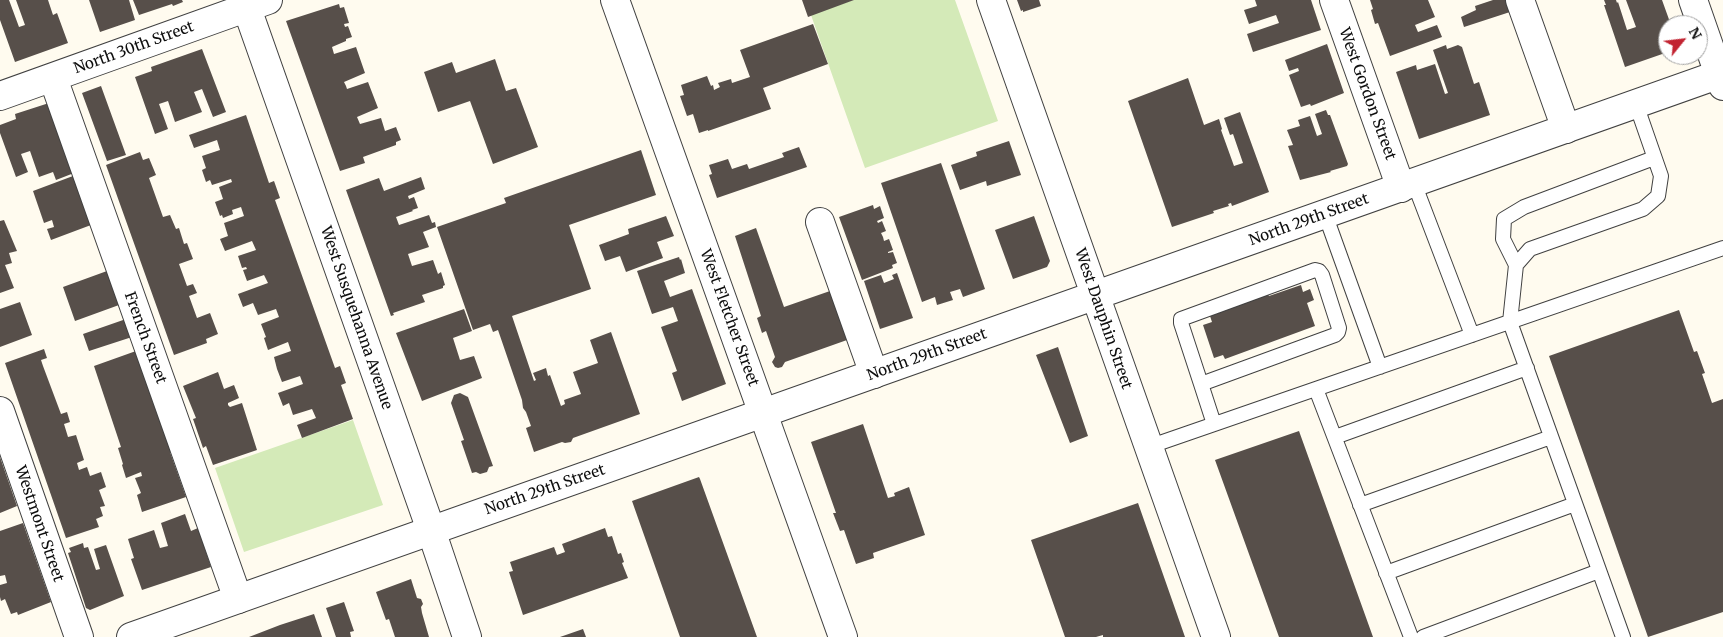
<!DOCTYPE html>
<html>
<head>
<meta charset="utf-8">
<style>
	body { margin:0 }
	#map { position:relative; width:1723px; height:637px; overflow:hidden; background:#fffbef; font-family:Merriweather,serif }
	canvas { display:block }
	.north { position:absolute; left:1658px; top:15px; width:50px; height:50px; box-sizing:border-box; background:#fff; border:1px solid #9f9f9f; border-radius:50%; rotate:61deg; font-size:14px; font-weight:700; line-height:20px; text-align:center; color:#0e0e0e }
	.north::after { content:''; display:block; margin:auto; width:18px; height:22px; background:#c22331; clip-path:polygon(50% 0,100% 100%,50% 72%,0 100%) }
</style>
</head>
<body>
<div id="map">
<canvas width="1723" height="637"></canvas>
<div class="north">N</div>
</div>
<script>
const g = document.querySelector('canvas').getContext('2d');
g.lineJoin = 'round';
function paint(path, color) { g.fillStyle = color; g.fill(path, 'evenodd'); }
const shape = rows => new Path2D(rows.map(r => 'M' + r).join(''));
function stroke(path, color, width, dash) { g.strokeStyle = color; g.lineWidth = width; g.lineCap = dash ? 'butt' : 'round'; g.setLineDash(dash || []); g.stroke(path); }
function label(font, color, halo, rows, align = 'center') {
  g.font = font + ' Merriweather,serif'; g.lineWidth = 5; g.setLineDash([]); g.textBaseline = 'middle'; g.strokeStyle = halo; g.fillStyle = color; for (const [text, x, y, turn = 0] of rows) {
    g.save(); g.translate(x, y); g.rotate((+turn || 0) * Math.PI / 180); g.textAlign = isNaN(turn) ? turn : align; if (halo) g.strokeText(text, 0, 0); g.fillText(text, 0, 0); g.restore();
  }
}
paint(shape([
	[853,0,955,0,998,121,865,168,811,15],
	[353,420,383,505,244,552,215,468]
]), '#d4eab8');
paint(shape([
	[0,0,9,0,19,27,25,25,16,0,48,0,53,15,57,13,68,43,15,62,0,20],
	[89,0,129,0,135,20,100,32],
	[133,0,182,0,183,2,173,6,172,4,139,15],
	[802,0,854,0,808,17],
	[1017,0,1039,0,1041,6,1023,12,1023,10,1021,11],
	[1255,0,1311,0,1321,30,1253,52,1247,34,1279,23,1276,15,1249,24,1244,10,1257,6],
	[1370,0,1428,0,1435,17,1415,25,1418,32,1437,25,1442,37,1390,56,1378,23,1375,24,1371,10,1373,9],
	[1493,0,1508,0,1510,12,1464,27,1461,17,1476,10,1475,6],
	[1604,0,1616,0,1617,3,1618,2,1627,30,1636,27,1626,0,1662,0,1671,25,1668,25,1668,52,1625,67,1604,5,1606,5],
	[339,4,340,8,344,7,349,23,344,24,345,27,348,26,352,37,346,39,346,41,332,47,334,54,356,47,365,73,344,82,346,86,347,89,368,82,378,108,357,117,360,124,381,118,385,131,396,127,401,140,396,142,396,145,363,157,365,163,340,171,286,21],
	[813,24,828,64,763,88,771,109,708,131,708,130,699,133,693,114,687,116,680,96,684,95,681,85,707,76,711,86,713,85,714,90,720,87,718,83,731,79,732,83,750,77,740,50],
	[1327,44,1344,93,1311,106,1310,104,1301,107,1289,75,1299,71,1298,68,1289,71,1285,60],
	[1446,45,1447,49,1458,45,1462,47,1474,84,1479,82,1490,115,1419,139,1396,72,1416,65,1417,70,1435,64,1445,94,1448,93,1433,50],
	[202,49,226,112,213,117,202,89,194,92,202,112,175,122,168,101,159,104,168,129,155,134,135,77,152,71,151,67],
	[495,59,506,91,516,88,538,147,493,164,470,101,438,112,424,72,452,62,456,73],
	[1188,78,1204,125,1219,119,1222,129,1221,130,1234,166,1243,163,1233,134,1230,135,1224,118,1240,112,1269,192,1232,206,1231,203,1228,204,1229,206,1213,211,1214,213,1172,227,1128,101],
	[101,86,126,155,107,161,82,93],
	[49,103,74,173,56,180,53,172,39,177,30,151,21,154,28,172,16,177,0,133,0,125,16,119,15,114],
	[1326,110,1328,115,1330,115,1348,164,1347,166,1330,171,1331,172,1300,180,1288,146,1293,145,1287,130,1300,126,1298,120,1310,116,1317,136,1322,134,1315,114],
	[246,115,269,183,274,181,280,198,275,200,335,368,340,366,346,383,341,385,353,419,302,438,297,425,316,418,312,409,293,415,289,403,283,406,278,393,303,384,300,376,282,382,277,369,274,357,291,351,288,342,268,350,264,338,266,337,261,324,279,317,276,309,258,315,253,303,243,307,238,294,268,283,264,275,247,281,243,270,247,269,246,267,242,268,238,256,256,250,252,241,225,251,220,239,228,236,224,223,244,216,241,207,232,210,233,214,223,218,222,215,220,216,215,202,223,199,219,187,232,182,231,179,212,185,210,180,206,182,202,170,206,168,202,156,220,150,217,140,194,148,189,135],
	[1009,141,1021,175,987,186,986,181,960,190,951,165,977,156,976,152],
	[799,147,807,167,717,198,709,175,712,174,709,165,728,159,732,169,747,164,749,169,784,157,782,153],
	[641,150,656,195,569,225,591,289,512,316,534,381,536,380,533,373,546,368,548,376,550,375,561,406,565,404,564,400,581,394,573,372,598,363,590,340,611,332,640,414,573,438,571,442,565,443,562,442,534,452,526,428,531,426,526,412,523,408,522,400,498,330,493,332,490,324,473,330,437,227,506,203,504,198],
	[140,152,143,160,149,158,156,175,149,178,163,217,170,215,176,229,179,228,184,244,187,243,193,259,179,264,187,286,193,284,197,293,189,296,197,318,210,313,218,334,206,339,207,343,174,355,106,165],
	[941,163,985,289,963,297,960,289,950,292,953,300,937,305,935,297,922,302,881,183],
	[73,176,79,193,84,191,91,225,51,240,47,229,54,227,52,220,44,223,33,191],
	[421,177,425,189,408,196,409,199,414,197,418,208,412,210,413,211,396,217,399,225,429,215,432,223,435,222,436,227,423,232,429,247,408,254,412,266,433,260,438,274,441,272,445,285,443,286,443,288,422,295,425,302,393,313,394,315,391,316,346,190,379,178,384,191],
	[873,205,874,209,880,206,884,218,877,221,878,223,882,221,886,231,881,233,883,237,884,241,889,239,893,250,888,252,888,253,893,252,897,263,892,265,893,268,862,280,839,217],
	[666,216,674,236,657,242,663,258,626,272,620,256,605,261,599,245,629,234,628,229],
	[1034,216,1050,261,1047,267,1013,279,995,230],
	[4,220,17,251,9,253,12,263,5,265,14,288,0,293,0,221],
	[756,228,784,307,830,291,847,340,785,362,782,367,778,368,775,367,772,362,775,357,766,331,762,333,757,318,761,316,735,236],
	[679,257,680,260,681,259,685,273,664,281,670,297,692,289,726,384,682,401,672,373,677,371,661,327,678,321,673,307,652,314,637,271],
	[107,271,119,305,75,321,63,287],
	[897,273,913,318,880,329,864,281,881,275,884,283,894,279,892,275],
	[1301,285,1303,292,1310,289,1314,300,1307,303,1315,326,1225,359,1223,355,1214,358,1203,325,1212,322,1210,316,1227,310,1227,307,1267,293,1269,296],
	[20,302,32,335,0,347,0,309],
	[464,309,472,331,453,338,460,360,474,356,482,378,422,401,396,333],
	[1679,310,1694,352,1697,351,1705,373,1702,374,1712,403,1723,399,1723,612,1648,637,1549,356],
	[126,319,132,337,89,351,83,334],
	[1058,347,1088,436,1070,443,1036,355],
	[44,349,47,358,41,360,43,366,61,414,67,412,70,422,64,424,68,437,76,435,84,460,77,463,79,470,87,467,90,476,101,472,106,487,99,490,105,506,100,507,103,516,96,519,99,527,66,538,5,363],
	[136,351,157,398,152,400,168,444,173,442,176,450,170,452,186,497,142,512,137,495,141,493,135,478,142,476,141,472,126,478,122,465,123,464,118,448,121,447,94,366],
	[218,372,224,389,234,385,239,398,228,403,228,405,230,407,242,403,257,450,213,465,206,446,203,448,193,419,196,418,183,386],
	[460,393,468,397,493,466,489,467,487,472,480,474,476,472,472,473,461,441,464,440,451,403,454,395],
	[863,424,888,498,895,496,894,493,909,487,925,535,873,553,874,558,856,564,844,530,840,531,833,513,836,513,811,442],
	[1299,431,1373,637,1279,637,1215,460],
	[0,457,17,506,0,513],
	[699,477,700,479,757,637,680,637,632,501],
	[1138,503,1185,637,1103,637,1103,635,1096,637,1065,637,1031,540],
	[185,514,191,531,198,528,211,567,142,590,131,559,134,558,128,539,154,530,160,548,168,546,161,523],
	[23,523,51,602,18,615,17,612,11,614,5,599,1,601,0,597,0,585,7,583,5,575,0,576,0,531],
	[605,528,608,537,612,536,618,554,621,553,624,562,622,563,628,578,523,615,509,572,513,571,510,562,554,547,557,555,565,552,562,544],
	[83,543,84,548,88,547,96,570,100,569,94,549,106,545,124,596,90,610,86,608,68,553,71,552,69,548],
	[411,579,417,598,421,599,423,604,421,607,422,613,429,637,395,637,389,619,386,620,376,592],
	[344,602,354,631,350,632,351,637,336,637,326,608],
	[314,614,322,637,249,637,280,625],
	[583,629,586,637,560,637]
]), '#574f4a');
const service = shape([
	[1414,183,1472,335],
	[1325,214,1380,367],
	[1516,265,1530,249,1643,209,1658,196,1661,176,1636,104],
	[1201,384,1335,335,1338,332,1339,328,1322,275,1319,271,1315,270,1181,319,1181,323,1201,384,1214,424],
	[1316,389,1411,637],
	[1335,437,1527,368],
	[1148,447,1723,248],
	[1360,505,1551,437],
	[1386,573,1575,504],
	[1423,637,1599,571],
	[1623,637,1510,322,1516,265,1503,239,1504,219,1524,207,1654,158]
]);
const minor = shape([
	[244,0,431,530,467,637],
	[615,0,843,637],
	[1334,0,1401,188],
	[1520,0,1566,129],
	[53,78,238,599],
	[0,96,268,0],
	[820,222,874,374],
	[0,411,79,637]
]);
const tertiary = shape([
	[991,0,1216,637],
	[1693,0,1723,86],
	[131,637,1723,73]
]);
stroke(service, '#414141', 16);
stroke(minor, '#414141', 30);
stroke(tertiary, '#414141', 30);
stroke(service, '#fff', 14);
stroke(minor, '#fff', 28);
stroke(tertiary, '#fff', 28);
label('15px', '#0e0e0e', '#fff', [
	["North 30th Street",134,48,-20],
	["West Gordon Street",1367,94,70],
	["North 29th Street",1309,220,-20],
	["West Susquehanna Avenue",356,318,71],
	["West Fletcher Street",729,318,70],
	["West Dauphin Street",1103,319,71],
	["French Street",145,338,70],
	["North 29th Street",927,355,-20],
	["North 29th Street",545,490,-19],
	["Westmont Street",39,524,71]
]);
</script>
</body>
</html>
